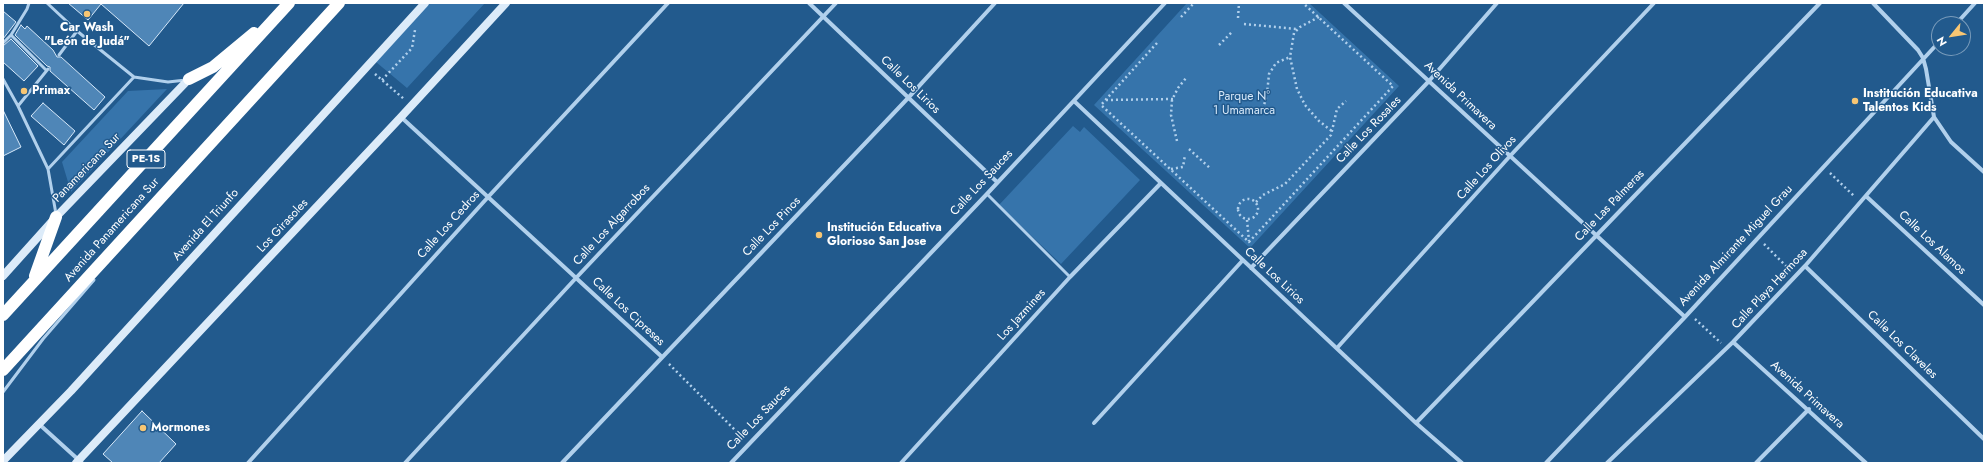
<!DOCTYPE html>
<html>
<head>
<meta charset="utf-8">
<style>
	body { margin:0 }
	#map { position:relative; width:1987px; height:466px; overflow:hidden; background:#225a8d; font-family:Jost,sans-serif }
	canvas { display:block }
	.frame { position:absolute; inset:0; border:4px solid #fff; pointer-events:none }
	.north { position:absolute; left:1931px; top:16px; width:40px; height:40px; box-sizing:border-box; background:#225a8d; border:1px solid #7a9cbb; border-radius:50%; rotate:240deg; font-size:11px; font-weight:700; line-height:16px; text-align:center; color:#fff }
	.north::after { content:''; display:block; margin:auto; width:14px; height:18px; background:#f8c673; clip-path:polygon(50% 0,100% 100%,50% 72%,0 100%) }
</style>
</head>
<body>
<div id="map">
<canvas width="1987" height="466"></canvas>
<div class="frame"></div>
<div class="north">N</div>
</div>
<script>
const g = document.querySelector('canvas').getContext('2d');
g.lineJoin = 'round';
function paint(path, color) { g.fillStyle = color; g.fill(path, 'evenodd'); }
const shape = rows => new Path2D(rows.map(r => 'M' + r).join(''));
function stroke(path, color, width, dash) { g.strokeStyle = color; g.lineWidth = width; g.lineCap = dash ? 'butt' : 'round'; g.setLineDash(dash || []); g.stroke(path); }
function label(font, color, halo, rows, align = 'center') {
  g.font = font + ' Jost,sans-serif'; g.lineWidth = 3; g.setLineDash([]); g.textBaseline = 'middle'; g.strokeStyle = halo; g.fillStyle = color; for (const [text, x, y, turn = 0] of rows) {
    g.save(); g.translate(x, y); g.rotate((+turn || 0) * Math.PI / 180); g.textAlign = isNaN(turn) ? turn : align; if (halo) g.strokeText(text, 0, 0); g.fillText(text, 0, 0); g.restore();
  }
}
paint(shape([
	[430,3,485,3,407,88,376,62],
	[1187,3,1309,3,1399,86,1250,248,1094,105],
	[167,89,71,192,62,162,128,91],
	[1073,126,1080,132,1084,127,1140,180,1061,264,999,205]
]), '#3674ab');
const building = shape([
	[68,3,184,3,149,46,101,4,88,20,68,3],
	[3,11,16,22,3,39,3,11],
	[21,25,25,29,27,26,53,50,57,57,61,57,105,97,94,110,50,71,50,67,47,66,15,35,21,25],
	[11,39,38,66,24,81,3,62,3,46,11,39],
	[43,103,75,131,64,145,31,116,43,103],
	[3,110,21,147,3,156,3,110],
	[142,411,176,444,159,463,113,463,103,454,142,411]
]);
paint(building, '#4f86b7');
stroke(building, '#d6e8f9', 1);
stroke(shape([
	[1181,17,1194,3],
	[1319,17,1300,27,1294,33,1290,57,1297,89,1305,105,1319,121,1333,132],
	[1238,18,1239,3],
	[1244,24,1297,29],
	[1157,43,1101,105,1249,242,1393,86,1303,3],
	[1219,45,1233,31],
	[375,74,404,99],
	[382,80,412,48,415,30],
	[1106,100,1173,99],
	[1263,109,1267,94,1269,74,1276,63,1290,57],
	[1177,141,1171,115,1172,100,1178,88,1186,78],
	[1189,149,1211,169],
	[1171,169,1183,167,1185,155],
	[1830,173,1854,196],
	'1238 209a10 10 0 1 1 20 0a10 10 0 1 1-20 0Z',
	[1256,202,1263,195,1285,184,1331,135,1337,109,1346,101],
	[1247,220,1249,241],
	[1764,244,1790,270],
	[1695,319,1721,343],
	[669,364,743,438]
]), '#b1d0ec', 2.5, [2, 3]);
stroke(shape([
	[47,3,77,31,134,77],
	[11,35,46,70],
	[3,43,11,35,27,9,29,3],
	[59,55,77,31],
	[48,69,18,106,48,169],
	[3,79,18,106],
	[987,194,1070,277],
	[56,214,48,169,134,77,168,82,186,80],
	[3,392,43,339,94,280]
]), '#b1d0ec', 3);
stroke(shape([
	[809,3,997,182],
	[1344,3,1685,317],
	[1873,3,1918,50,1923,58,1926,69,1934,117,1951,142,1984,172],
	[1956,24,1975,3],
	[1074,101,1416,423,1462,463],
	[401,117,662,357],
	[1867,197,1984,305],
	[1805,266,1984,439],
	[1251,268,1429,81,1497,3],
	[1733,342,1866,463],
	[1337,348,1510,156,1654,3],
	[1094,423,1243,260],
	[1416,423,1820,3],
	[39,424,82,463],
	[248,463,489,196,668,3],
	[405,463,576,278,836,3],
	[562,463,909,97,995,3],
	[731,463,985,196,1165,3],
	[901,463,1070,277,1161,183],
	[1546,463,1685,317,1939,42],
	[1607,463,1733,342,1805,266,1934,117],
	[1756,463,1809,409]
]), '#b1d0ec', 4);
stroke(shape([
	[3,276,56,217,189,79],
	[3,461,71,391,425,3],
	[76,463,401,117,506,3]
]), '#dcebf9', 8);
stroke(shape([
	[189,79,213,67,254,33],
	[35,276,56,217],
	[3,315,289,3],
	[3,370,339,3]
]), '#fff', 12);
for (const [x, y, r, color] of [
	[87,14,4,"#f8c673"],
	[24,91,4,"#f8c673"],
	[1855,101,4,"#f8c673"],
	[819,235,4,"#f8c673"],
	[143,428,4,"#f8c673"]
]) { const dot = new Path2D(); dot.arc(x, y, r, 0, 2 * Math.PI); g.fillStyle = color; g.fill(dot); stroke(dot, '#225a8d', 1.5); }
for (const [x, y, w] of [
	[146,159,38]
]) { const box = new Path2D(); box.roundRect(x - w / 2, y - 9, w, 18, 3); g.fillStyle = '#225a8d'; g.fill(box); stroke(box, '#fff', 1); }
label('bold 11px', '#fff', null, [
	["PE-1S",146,159]
]);
label('bold 12px', '#fff', '#225a8d', [
	["Car Wash",87,28,"center"],
	["\"León de Judá\"",87,42,"center"],
	["Primax",32,91],
	["Institución Educativa",1863,94],
	["Talentos Kids",1863,108],
	["Institución Educativa",827,228],
	["Glorioso San Jose",827,242],
	["Mormones",151,428]
], 'left');
label('12px', '#fff', '#225a8d', [
	["Calle Los Lirios",910,85,44],
	["Avenida Primavera",1460,96,43],
	["Calle Los Rosales",1369,130,-46],
	["Panamericana Sur",87,168,-46],
	["Calle Los Olivos",1487,168,-48],
	["Calle Los Sauces",982,183,-47],
	["Calle Las Palmeras",1610,206,-46],
	["Avenida El Triunfo",206,225,-48],
	["Calle Los Cedros",449,225,-48],
	["Calle Los Algarrobos",612,225,-47],
	["Los Girasoles",283,226,-47],
	["Calle Los Pinos",772,227,-46],
	["Avenida Panamericana Sur",112,230,-48],
	["Calle Los Alamos",1932,243,43],
	["Avenida Almirante Miguel Grau",1736,246,-47],
	["Calle Los Lirios",1274,276,43],
	["Calle Playa Hermosa",1770,289,-47],
	["Calle Los Cipreses",628,312,43],
	["Los Jazmines",1022,315,-48],
	["Calle Los Claveles",1902,345,44],
	["Avenida Primavera",1807,395,42],
	["Calle Los Sauces",759,418,-46]
]);
label('12px', '#d6e8f9', '#225a8d', [
	["Parque N°",1244,97],
	["1 Umamarca",1244,111]
]);
</script>
</body>
</html>
